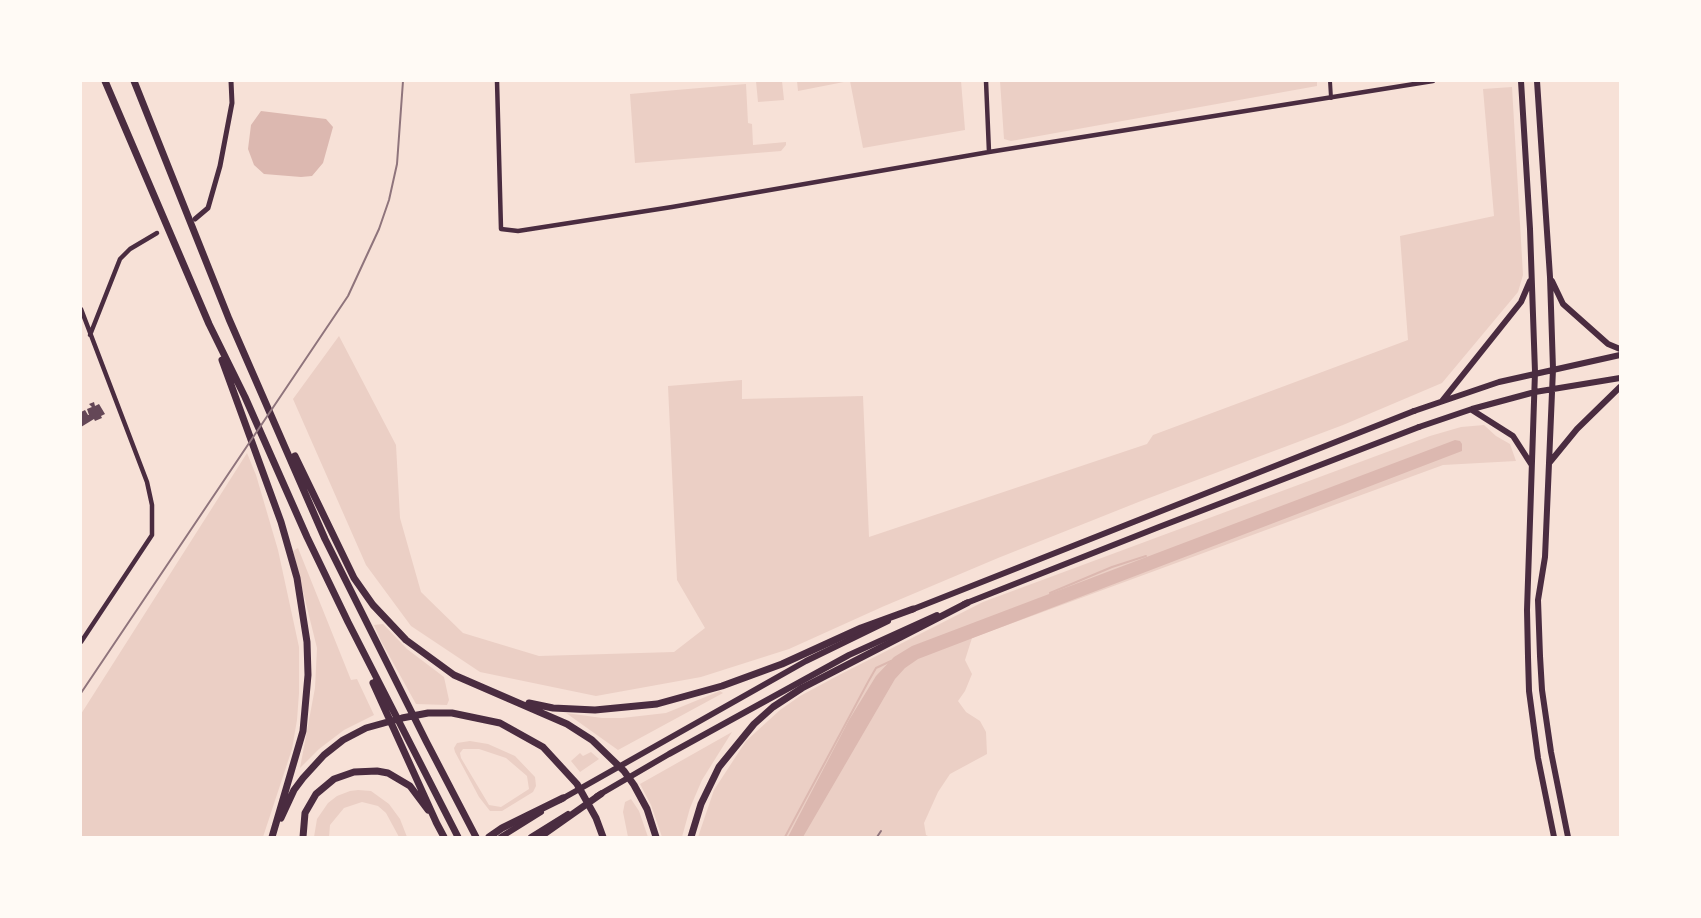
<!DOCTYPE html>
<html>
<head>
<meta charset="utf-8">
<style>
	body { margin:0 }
	#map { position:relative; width:1701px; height:918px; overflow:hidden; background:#f7e1d7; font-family:"Roboto Condensed",sans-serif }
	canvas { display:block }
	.frame { position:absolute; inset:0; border:82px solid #fffaf5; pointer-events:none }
</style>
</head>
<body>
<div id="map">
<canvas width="1701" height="918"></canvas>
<div class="frame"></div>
</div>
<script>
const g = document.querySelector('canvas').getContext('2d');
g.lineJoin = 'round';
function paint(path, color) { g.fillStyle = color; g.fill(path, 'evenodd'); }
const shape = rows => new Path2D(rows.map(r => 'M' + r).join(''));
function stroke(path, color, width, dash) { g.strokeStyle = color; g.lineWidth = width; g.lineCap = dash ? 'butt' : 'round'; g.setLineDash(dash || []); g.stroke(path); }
paint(shape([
	[756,81,782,81,784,100,758,102],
	[797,81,849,81,798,91],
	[850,81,961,81,965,130,863,148],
	[1000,81,1317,81,1317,86,1011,141,1004,139],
	[746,84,748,123,752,124,753,145,786,142,786,145,781,151,635,163,630,94],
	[1512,87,1523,275,1518,292,1442,383,1343,425,1141,501,998,558,882,607,789,649,701,677,596,696,480,672,411,626,366,565,293,399,339,336,396,445,400,518,421,592,463,633,539,656,674,652,705,628,677,580,668,386,742,380,742,399,863,396,869,537,1147,444,1153,435,1408,340,1400,236,1494,216,1483,89],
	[1484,425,1496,436,1510,444,1516,461,1443,465,972,638,965,660,972,674,965,691,958,701,966,712,980,721,986,732,987,754,950,774,938,792,924,823,926,835,930,837,698,837,714,790,746,741,780,710,800,696,841,674,983,602,1430,436,1461,427],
	[247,453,256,475,278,550,299,647,299,693,297,720,292,749,263,837,81,837,81,714],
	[298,548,351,680,357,679,374,715,344,730,319,749,300,768,315,688,317,648,293,551],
	[383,624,407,649,444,677,449,700,447,705,416,704,381,641,374,625],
	[720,691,723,693,618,750,566,713,602,718,622,718,666,713],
	[732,732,702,780,690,808,682,837,662,837,651,805,640,784],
	[470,741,488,744,515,756,535,777,536,786,533,792,502,811,490,811,479,797,455,752,454,748,457,743],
	[463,749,479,749,506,758,527,776,529,789,501,807,489,805,461,758,460,753],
	[591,752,599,759,580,772,571,761,580,753,583,756],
	[358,790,371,791,389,804,400,819,407,837,399,837,386,813,378,806,362,802,344,808,330,825,329,837,314,837,317,819,328,803,337,796,350,791],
	[631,799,639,811,648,837,628,837,623,812,625,802]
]), '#ebcfc5');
paint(shape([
	[261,111,326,119,333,127,323,163,312,176,301,177,264,174,254,165,248,149,251,125],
	[1455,440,1460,441,1462,444,1462,451,918,659,905,668,895,679,803,837,788,837,849,720,876,676,894,657,912,646]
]), '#dcb8b0');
stroke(shape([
	[1050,593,1112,567,1146,556],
	[785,837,868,682,876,668,891,661]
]), '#dcb8b0', 2);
paint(shape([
	[94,402,95,406,99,404,105,414,101,416,102,418,95,421,94,419,81,427,81,412,85,410,88,415,89,415,87,409,92,407,89,404]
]), '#644757');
stroke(shape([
	[1330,81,1331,98]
]), '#4a2c40', 4);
stroke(shape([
	[497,81,501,229,518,231,672,207,989,152,1433,81],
	[986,81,989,152],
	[81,309,147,482,152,505,152,535,81,642],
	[90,335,120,259,130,249,157,233]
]), '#4a2c40', 4.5);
stroke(shape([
	[195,219,208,208,220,166,232,103,231,81]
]), '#4a2c40', 5);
stroke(shape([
	[1521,81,1530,229,1535,372,1527,610,1528,657,1529,691,1538,758,1554,837],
	[1537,81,1550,277,1553,369,1545,557,1538,600,1540,656,1542,690,1551,752,1568,837],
	[1552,281,1563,304,1608,344,1620,349],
	[1442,401,1521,302,1530,281],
	[1472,410,1513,436,1531,464],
	[1414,411,1499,382,1620,355],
	[1419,427,1472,409,1535,392,1620,378],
	[1550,462,1577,429,1620,387]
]), '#4a2c40', 6);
stroke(shape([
	[964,604,1159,527,1419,427],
	[911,610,1414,411],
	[597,796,669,754,849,655,937,615],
	[560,800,806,661,888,621],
	[501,837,541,812],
	[531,837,568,814]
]), '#4a2c40', 6);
stroke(shape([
	[105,81,209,324,245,397,307,537,348,622,458,837],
	[134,81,229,319,325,539,426,741,476,837],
	[222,360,281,522,297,578,307,642,308,675,303,731,272,837],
	[295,456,354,578,373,605,406,640,454,675,567,724,592,740,624,771,634,785,647,809,656,837],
	[373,683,437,824],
	[529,703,553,708,595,710,657,704,722,686,782,664,861,628,913,609],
	[281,818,294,790,303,778,324,755,343,740,366,728,402,718,428,713,452,713,500,723,543,747,577,784,596,818,603,837],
	[436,822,444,837],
	[303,837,305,813,316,794,334,779,354,772,377,771,388,773,410,786,428,810],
	[489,837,502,828,563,798],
	[540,837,601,794],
	[691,837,701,804,719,767,754,724,773,707,802,688,967,603]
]), '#4a2c40', 7);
stroke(shape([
	[81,693,348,296,379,229,389,200,397,164,403,81],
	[877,837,881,831]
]), '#8f747c', 2);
</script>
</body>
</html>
